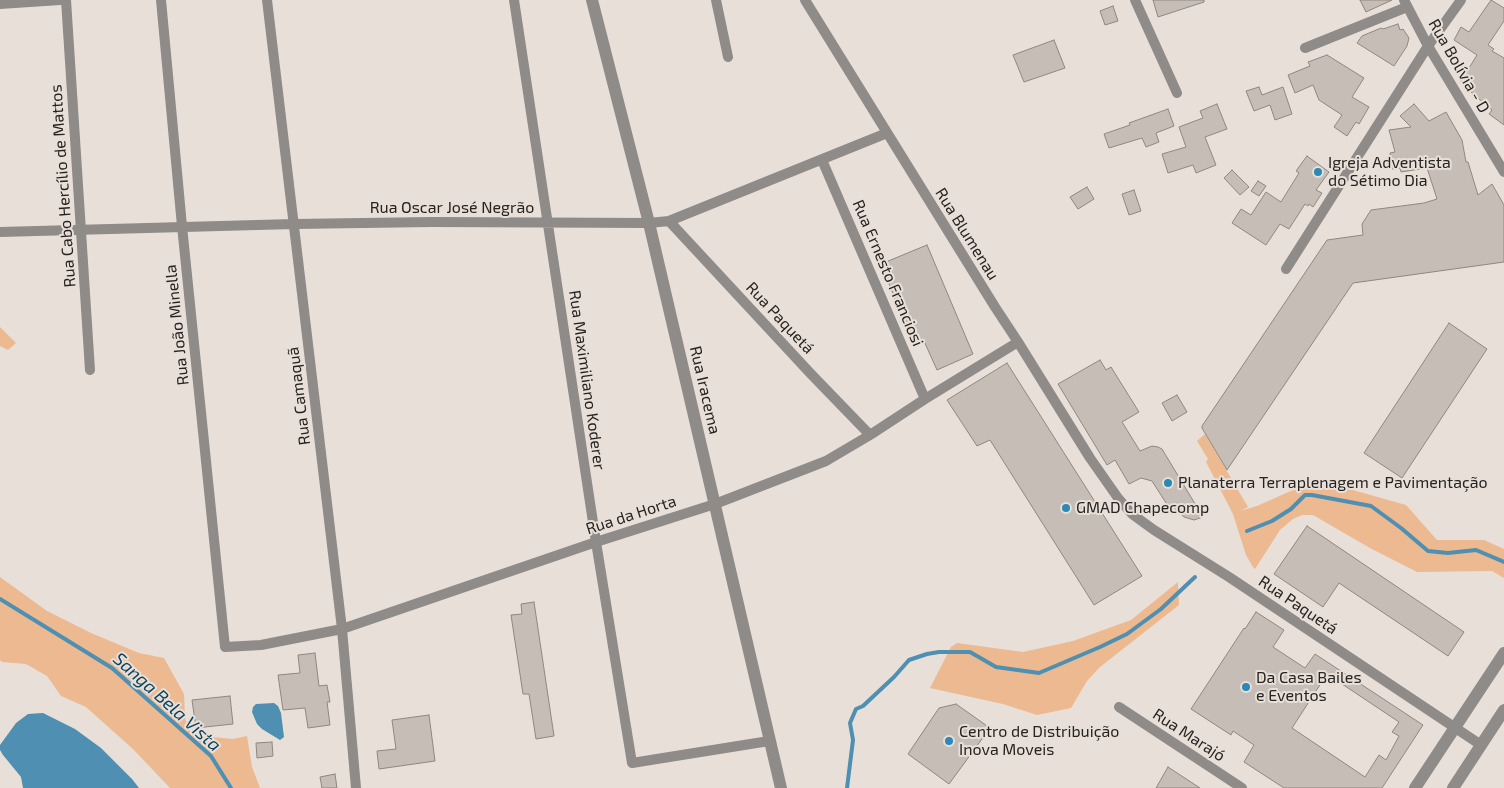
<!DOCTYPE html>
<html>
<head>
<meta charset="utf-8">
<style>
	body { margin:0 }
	canvas { display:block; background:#e8dfd8 }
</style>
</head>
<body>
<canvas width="1504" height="788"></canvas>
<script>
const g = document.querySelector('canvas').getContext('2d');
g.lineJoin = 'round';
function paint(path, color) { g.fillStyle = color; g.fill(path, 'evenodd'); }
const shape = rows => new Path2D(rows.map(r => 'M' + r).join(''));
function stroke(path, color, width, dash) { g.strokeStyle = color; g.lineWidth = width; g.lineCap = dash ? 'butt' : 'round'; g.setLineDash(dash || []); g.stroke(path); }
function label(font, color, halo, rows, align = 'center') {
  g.font = font + ' "Exo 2",sans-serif'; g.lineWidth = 4; g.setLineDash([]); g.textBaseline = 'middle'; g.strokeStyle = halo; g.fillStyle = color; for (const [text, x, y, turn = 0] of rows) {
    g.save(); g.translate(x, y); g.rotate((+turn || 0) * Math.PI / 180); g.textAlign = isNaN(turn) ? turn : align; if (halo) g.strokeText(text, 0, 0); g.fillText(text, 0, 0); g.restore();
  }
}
paint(shape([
	[0,327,16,343,8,350,0,346],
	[1205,434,1248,507,1240,511,1257,506,1302,486,1349,489,1406,505,1437,540,1484,540,1504,549,1504,578,1492,571,1417,572,1370,548,1313,515,1302,515,1293,519,1280,530,1255,569,1253,567,1246,555,1233,514,1206,462,1208,459,1197,441],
	[0,577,47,611,91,633,139,653,164,658,184,694,185,718,191,735,233,739,247,736,252,767,260,788,170,788,133,749,86,707,61,696,47,676,26,664,2,662,0,660],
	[1178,582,1179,605,1100,667,1087,681,1071,708,1037,715,1003,704,930,688,951,647,957,643,1023,652,1073,641,1131,620]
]), '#ecb990');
paint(shape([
	[274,703,278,706,281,713,284,737,280,740,262,729,257,724,252,712,253,707,256,704],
	[43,713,75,729,101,748,132,779,139,788,23,788,21,777,3,755,0,750,0,745,16,723,28,714]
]), '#4e8fb2');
stroke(shape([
	[1247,531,1272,521,1291,509,1305,495,1312,495,1371,506,1401,528,1428,551,1448,553,1476,550,1504,562],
	[0,599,112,668,211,756,231,788],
	[847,788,853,740,850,723,856,709,863,706,894,677,909,660,927,654,939,652,970,652,996,667,1039,673,1100,647,1127,634,1161,609,1195,577]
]), '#4e8fb2', 4);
const building = shape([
	[1153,0,1204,0,1204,2,1158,17,1153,0],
	[1360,0,1392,0,1366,12,1360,0],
	[1491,0,1504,8,1504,21,1488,45,1494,49,1492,51,1504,58,1504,125,1489,114,1492,110,1464,86,1461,81,1477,55,1454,40,1461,27,1469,32,1491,0],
	[1113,6,1118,21,1105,25,1100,11,1113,6],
	[1398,24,1400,30,1403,29,1409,38,1407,46,1394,66,1357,43,1362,36,1381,28,1383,29,1398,24],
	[1054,40,1065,68,1024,82,1013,55,1054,40],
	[1327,55,1364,78,1352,97,1369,107,1359,124,1356,122,1347,136,1334,127,1342,115,1319,100,1313,85,1295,93,1288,75,1310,66,1308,62,1327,55],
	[1259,87,1262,95,1283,87,1292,114,1275,120,1270,105,1254,111,1246,91,1259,87],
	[1217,104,1227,129,1205,137,1216,165,1196,173,1193,165,1168,173,1162,154,1186,147,1179,127,1203,118,1200,111,1217,104],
	[1414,104,1429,121,1446,112,1462,140,1466,162,1468,162,1478,195,1492,184,1504,205,1504,262,1353,283,1227,470,1202,428,1202,426,1327,240,1363,235,1362,224,1371,210,1424,203,1437,199,1427,168,1401,172,1400,168,1392,169,1390,153,1395,152,1389,130,1411,127,1400,116,1414,104],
	[1168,109,1174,126,1156,133,1159,142,1146,147,1142,138,1109,148,1104,134,1130,125,1129,123,1168,109],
	[1307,156,1329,172,1316,190,1322,193,1313,207,1309,204,1308,206,1305,204,1289,229,1280,224,1266,245,1232,223,1241,209,1251,215,1266,192,1281,202,1299,173,1296,171,1307,156],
	[1232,170,1249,187,1240,195,1224,178,1232,170],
	[1258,181,1266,186,1259,196,1251,191,1258,181],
	[1087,187,1094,199,1078,209,1070,197,1087,187],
	[1134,190,1141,211,1129,215,1122,194,1134,190],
	[927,245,973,354,937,370,924,341,914,346,881,264,927,245],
	[1449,323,1487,349,1402,478,1364,453,1449,323],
	[1100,360,1106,370,1111,367,1139,412,1122,422,1140,451,1152,446,1158,447,1162,449,1203,517,1194,520,1184,517,1170,504,1168,506,1152,481,1141,478,1129,484,1115,460,1107,465,1058,384,1100,360],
	[1007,363,1142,576,1094,605,990,440,977,446,947,400,1007,363],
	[1177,395,1187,412,1172,421,1162,403,1177,395],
	[1307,526,1464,632,1448,656,1339,583,1323,607,1274,574,1307,526],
	[534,602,554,736,536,739,529,694,523,694,511,615,522,614,521,604,534,602],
	[1256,612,1284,630,1273,647,1305,668,1315,654,1423,725,1382,788,1284,788,1244,762,1254,745,1233,731,1231,735,1191,709,1244,628,1245,629,1256,612],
	[1327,674,1399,722,1392,732,1399,736,1386,760,1379,755,1365,777,1292,728,1327,674],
	[315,653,319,686,327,685,330,702,327,702,330,725,308,728,305,708,283,710,278,675,300,673,298,655,315,653],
	[230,696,233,724,196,728,192,700,230,696],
	[956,704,990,728,949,784,908,754,939,708,956,704],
	[429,715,435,761,379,769,377,751,396,749,392,720,429,715],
	[272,742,273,756,257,758,256,743,272,742],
	[1168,767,1200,788,1156,788,1168,767],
	[335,774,337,788,322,788,320,777,335,774]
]);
paint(building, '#c5bdb6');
stroke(building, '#8f8781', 1);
stroke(shape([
	[66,0,90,370],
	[161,0,182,226,225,647,261,645,342,629,596,542,715,504,826,461,870,435,925,399,1018,342],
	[267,0,342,629,356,788],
	[514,0,596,542,632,763,769,741],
	[716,0,728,57],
	[805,0,995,307,1018,342,1090,458,1118,498,1132,514,1154,530,1229,577,1481,745],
	[1135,0,1177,93],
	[1404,0,1428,46,1504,172],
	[0,4,60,0],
	[1305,48,1407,7],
	[822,160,925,399],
	[669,221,811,374,870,435],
	[0,232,294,224,432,222,649,223,669,221,887,133],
	[1286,269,1428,46,1461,0],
	[1119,707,1242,788]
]), '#8f8b88', 10);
stroke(shape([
	[592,0,649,223,781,788],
	[1415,788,1504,653],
	[1453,788,1504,710]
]), '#8f8b88', 12);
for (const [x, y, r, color] of [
	[1318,172,5,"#2c88b5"],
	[1168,483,5,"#2c88b5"],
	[1066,508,5,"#2c88b5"],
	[1246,687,5,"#2c88b5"],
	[949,741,5,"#2c88b5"]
]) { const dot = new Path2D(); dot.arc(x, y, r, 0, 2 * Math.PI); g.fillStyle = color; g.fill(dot); stroke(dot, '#e8dfd8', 2); }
label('16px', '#262320', '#e8dfd8', [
	["Rua Bolívia - D",1459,66,60],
	["Rua Cabo Hercílio de Mattos",63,186,-94],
	["Rua Oscar José Negrão",452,208],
	["Rua Blumenau",967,234,58],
	["Rua Ernesto Franciosi",888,273,67],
	["Rua Paquetá",780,318,47],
	["Rua João Minella",177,325,-96],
	["Rua Maximiliano Koderer",587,380,82],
	["Rua Iracema",705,390,77],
	["Rua Camaquã",299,396,-97],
	["Rua da Horta",631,515,-18],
	["Rua Paquetá",1298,605,34],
	["Rua Marajó",1189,735,33]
]);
label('16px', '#262320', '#e8dfd8', [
	["Igreja Adventista",1328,163],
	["do Sétimo Dia",1328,181],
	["Planaterra Terraplenagem e Pavimentação",1178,483],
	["GMAD Chapecomp",1076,508],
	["Da Casa Bailes",1256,678],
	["e Eventos",1256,696],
	["Centro de Distribuição",959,732],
	["Inova Moveis",959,750]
], 'left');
label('italic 18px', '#0c435c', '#e8dfd8', [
	["Sanga Bela Vista",167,702,42]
]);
</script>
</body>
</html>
